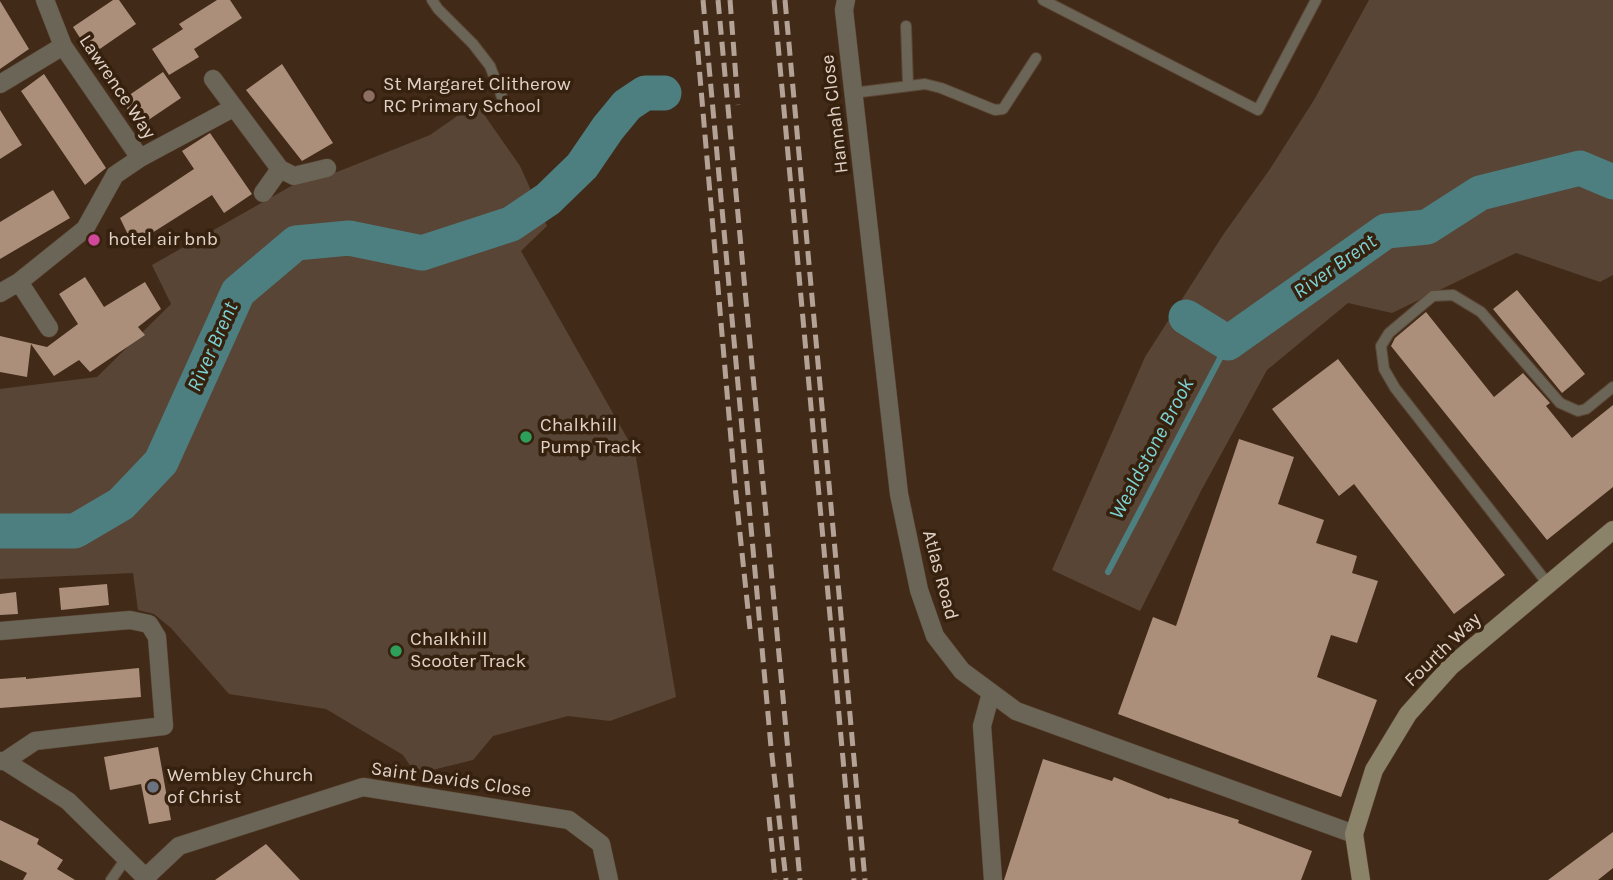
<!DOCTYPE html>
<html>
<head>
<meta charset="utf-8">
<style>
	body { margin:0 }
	canvas { display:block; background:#412a18 }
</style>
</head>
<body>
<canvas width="1613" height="880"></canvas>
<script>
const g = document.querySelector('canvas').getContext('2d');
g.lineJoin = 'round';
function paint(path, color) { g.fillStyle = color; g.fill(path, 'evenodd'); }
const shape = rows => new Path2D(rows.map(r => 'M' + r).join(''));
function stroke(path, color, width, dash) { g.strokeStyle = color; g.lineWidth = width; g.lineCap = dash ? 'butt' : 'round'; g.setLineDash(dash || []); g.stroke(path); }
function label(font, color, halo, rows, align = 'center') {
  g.font = font + ' Karla,sans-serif'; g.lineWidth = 7; g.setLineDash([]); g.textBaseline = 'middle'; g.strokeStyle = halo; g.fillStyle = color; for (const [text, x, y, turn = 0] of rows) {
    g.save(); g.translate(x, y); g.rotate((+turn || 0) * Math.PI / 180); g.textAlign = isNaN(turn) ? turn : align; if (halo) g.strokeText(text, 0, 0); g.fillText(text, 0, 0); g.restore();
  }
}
paint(shape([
	[1369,0,1613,0,1613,275,1600,282,1516,253,1392,313,1348,303,1267,370,1202,489,1140,611,1052,570,1145,357,1223,235,1270,169,1314,100],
	[476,103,520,166,547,226,521,251,635,452,676,697,610,721,568,716,493,736,473,760,416,774,403,755,326,709,229,694,171,628,154,614,138,610,133,573,0,579,0,389,97,377,171,304,152,265,316,172,337,172,430,135]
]), '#594535');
stroke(shape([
	[1108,572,1228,343]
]), '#4e7f80', 6);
stroke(shape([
	[1186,317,1228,343,1386,231,1427,227,1480,193,1580,168,1613,182],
	[0,531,75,531,121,504,161,462,238,292,296,243,349,238,422,253,511,224,548,199,582,166,608,128,627,105,645,93,664,93]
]), '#4e7f80', 35);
paint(shape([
	[113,0,119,0,136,24,91,55,73,27],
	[217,0,230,0,242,18,194,49,199,57,169,75,152,49,183,29,179,24],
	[0,1,29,49,0,69],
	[282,64,333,143,302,161,246,90],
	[163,72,181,98,138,127,122,100],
	[44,74,106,168,85,185,21,91],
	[0,110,22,145,0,159],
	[210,133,252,194,224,213,212,195,133,245,120,218,194,169,182,151],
	[53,190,70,218,0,259,0,222],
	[85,277,104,307,145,282,161,309,138,327,145,335,90,372,79,360,54,376,31,344,27,377,0,372,0,336,47,347,78,324,59,294],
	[1517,290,1585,374,1562,393,1493,309],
	[1426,312,1494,397,1523,373,1550,403,1546,406,1572,438,1613,405,1613,487,1547,540,1391,346,1395,338],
	[1338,359,1505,575,1454,614,1354,484,1339,496,1272,409],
	[1239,439,1294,457,1278,504,1324,520,1316,543,1357,556,1352,573,1378,581,1357,643,1331,635,1317,677,1377,700,1341,797,1118,714,1153,617,1176,626],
	[107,584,109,605,61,610,59,588],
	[16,592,18,614,0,615,0,594],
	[139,668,141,697,0,708,0,679,26,677,26,679],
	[158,747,171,820,149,824,141,784,110,790,104,757],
	[1043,759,1112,781,1114,777,1169,799,1170,798,1239,820,1238,823,1312,851,1301,880,1004,880],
	[0,820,39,839,37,844,63,860,57,869,75,880,23,880,27,873,0,860],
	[1613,832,1613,868,1598,880,1548,880],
	[266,844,300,880,215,880]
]), '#ab8f7a');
const lane = shape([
	[432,0,438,9,473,44,490,66,507,110],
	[1043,0,1258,110,1316,0],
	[906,26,908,85],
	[853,93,925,84,941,88,995,110,1003,109,1036,58],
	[1548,584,1395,388,1384,369,1381,346,1389,333,1433,296,1453,295,1481,312,1560,403,1578,411,1586,409,1613,387],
	[111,880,125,860]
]);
const street = shape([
	[45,0,63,46,140,158],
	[846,0,844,10,899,494,919,590,935,636,962,671,1016,711,1354,834],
	[213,79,280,169,263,193],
	[0,84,63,46],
	[280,169,294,176,327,168],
	[19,282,49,328],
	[0,293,19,282,85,229,115,175,140,158,233,108],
	[0,631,130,620,149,624,157,637,164,726,35,741,5,761],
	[991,693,982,726,993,880],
	[0,761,5,761,68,801,148,880],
	[145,878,179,846,363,787,569,820,601,844,609,880]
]);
const secondary = shape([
	[1361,880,1354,834,1374,770,1408,714,1451,666,1613,530]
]);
stroke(lane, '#5b4534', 12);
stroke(street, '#5b4534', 19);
stroke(secondary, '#5b4534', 19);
stroke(lane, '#6a6556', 10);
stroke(street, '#6a6556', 18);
stroke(secondary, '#8b826a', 18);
stroke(shape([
	[703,0,771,747,786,880],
	[718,0,800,880],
	[730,0,738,105],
	[774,0,854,880],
	[785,0,865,880],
	[696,30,735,486,750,629],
	[769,817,775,880]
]), '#b3a295', 5, [14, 7]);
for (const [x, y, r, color] of [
	[369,96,7,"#8d6e63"],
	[94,240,7,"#d1479c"],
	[526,437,7,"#2e9e5b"],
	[396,651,7,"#2e9e5b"],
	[153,787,7,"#6b7280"]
]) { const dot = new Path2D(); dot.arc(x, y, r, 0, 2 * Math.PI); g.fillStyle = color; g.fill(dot); stroke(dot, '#36200e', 2.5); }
label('19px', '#e1d2c7', '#36200e', [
	["St Margaret Clitherow",383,85],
	["RC Primary School",383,107],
	["hotel air bnb",108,240],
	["Chalkhill",540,426],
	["Pump Track",540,448],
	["Chalkhill",410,640],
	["Scooter Track",410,662],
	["Wembley Church",167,776],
	["of Christ",167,798]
], 'left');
label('19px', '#e1d2c7', '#36200e', [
	["Lawrence Way",117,87,56],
	["Hannah Close",835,114,-97],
	["Atlas Road",940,575,75],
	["Fourth Way",1443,650,-44],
	["Saint Davids Close",451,780,8]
]);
label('italic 21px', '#7cd3d5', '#36200e', [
	["River Brent",1335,267,-35],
	["River Brent",213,347,-66],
	["Wealdstone Brook",1152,449,-62]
]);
</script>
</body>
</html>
